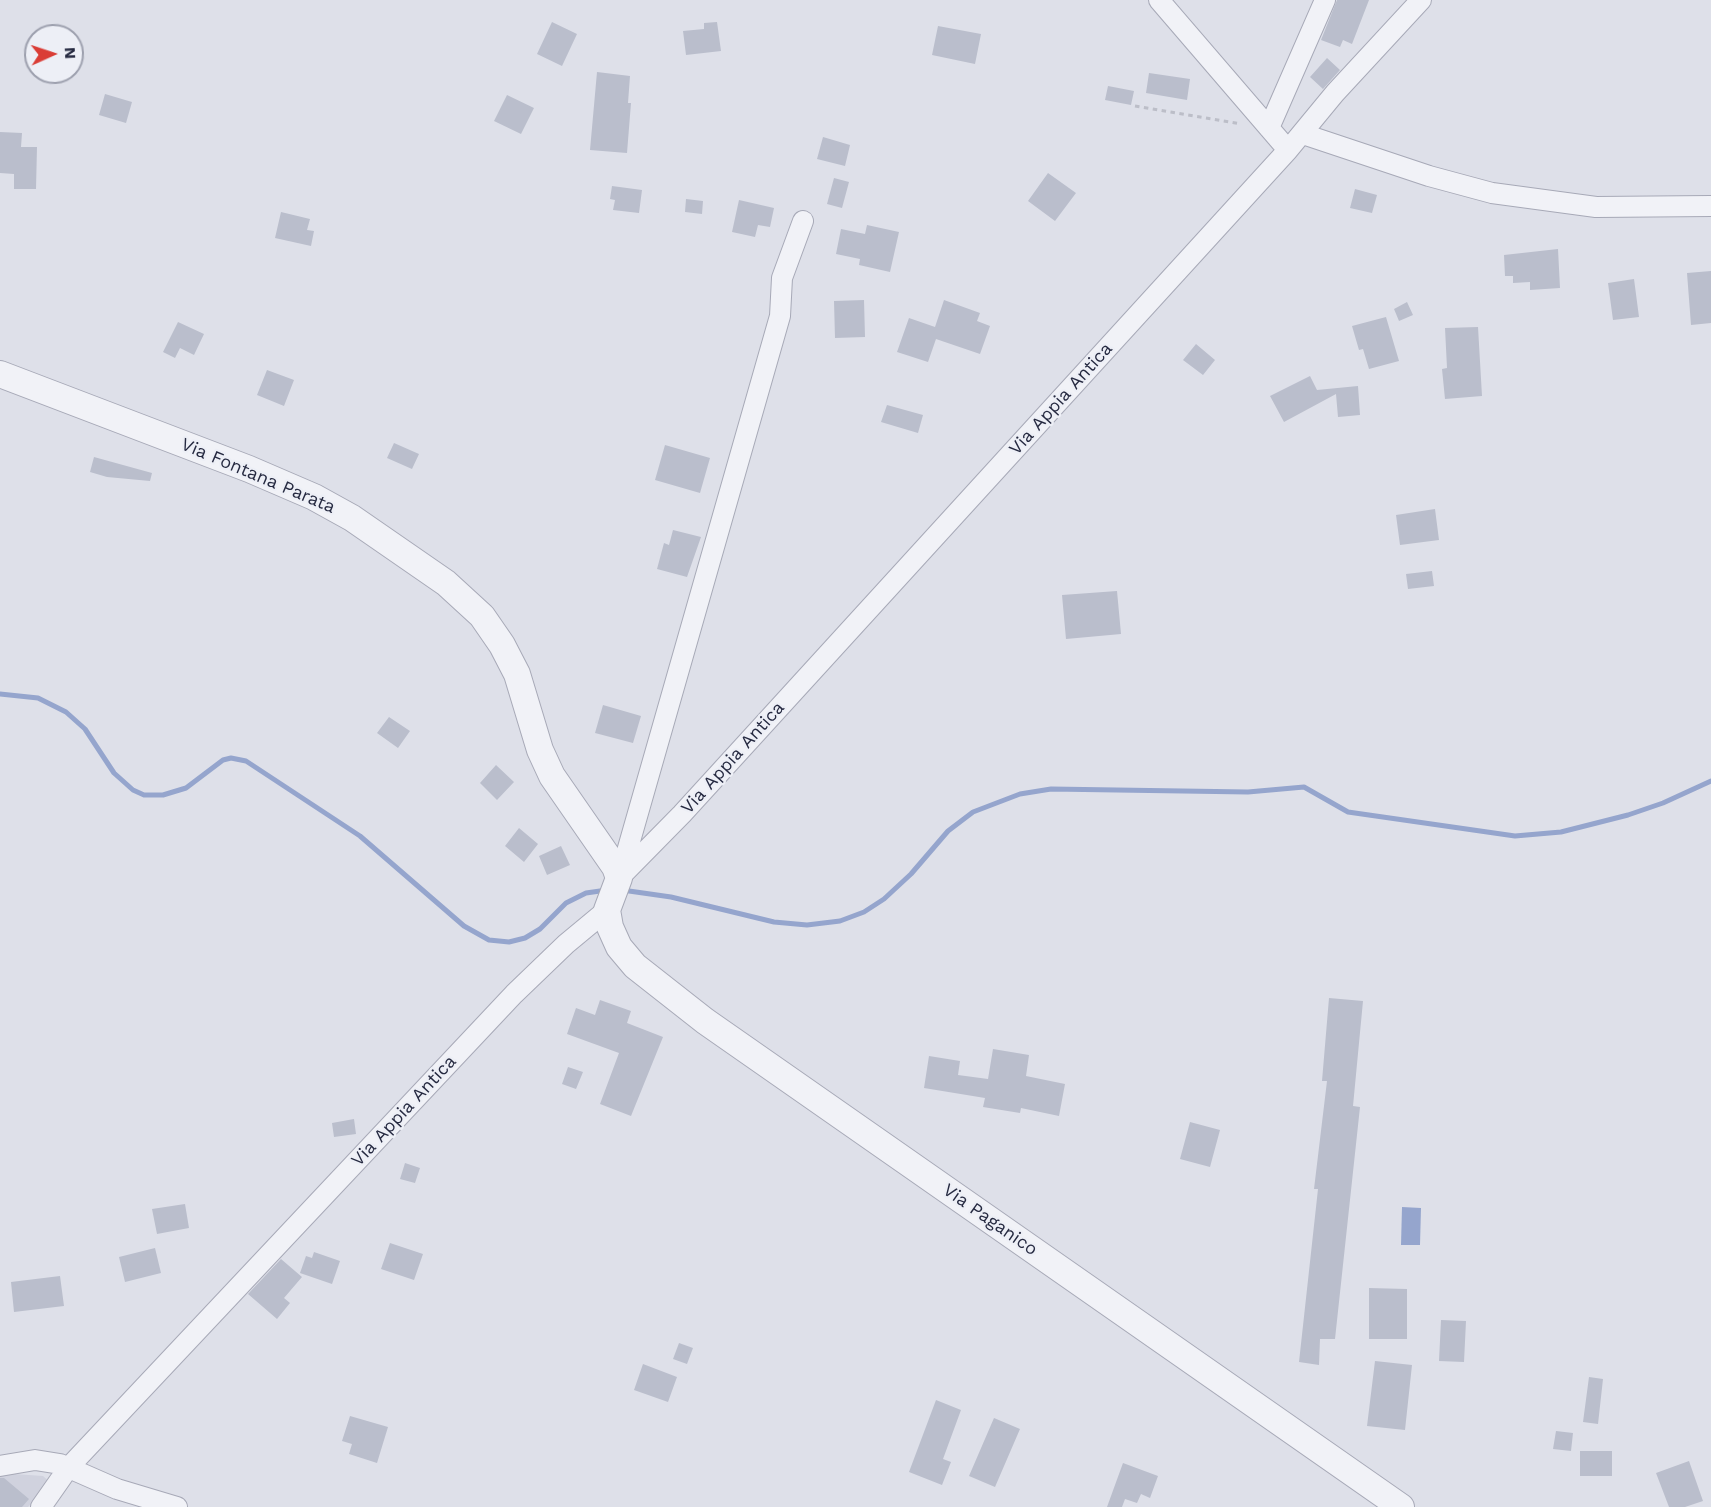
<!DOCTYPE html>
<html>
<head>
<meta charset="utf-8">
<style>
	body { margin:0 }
	#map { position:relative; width:1711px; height:1507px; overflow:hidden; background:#dee0e9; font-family:"Work Sans",sans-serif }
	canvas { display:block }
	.north { position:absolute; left:24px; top:24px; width:60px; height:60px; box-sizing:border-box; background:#edeff6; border:2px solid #9da0ae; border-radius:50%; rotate:87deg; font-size:16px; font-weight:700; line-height:24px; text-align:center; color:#262a41 }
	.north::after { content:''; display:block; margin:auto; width:21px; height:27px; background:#da3d36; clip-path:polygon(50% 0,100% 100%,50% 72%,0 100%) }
</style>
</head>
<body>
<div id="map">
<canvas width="1711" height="1507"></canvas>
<div class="north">N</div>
</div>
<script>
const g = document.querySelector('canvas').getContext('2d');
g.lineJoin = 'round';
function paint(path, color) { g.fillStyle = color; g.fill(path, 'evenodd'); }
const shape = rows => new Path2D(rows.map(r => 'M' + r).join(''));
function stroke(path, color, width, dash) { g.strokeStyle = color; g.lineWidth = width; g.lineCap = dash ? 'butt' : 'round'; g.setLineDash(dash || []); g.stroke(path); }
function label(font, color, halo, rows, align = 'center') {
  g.font = font + ' "Work Sans",sans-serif'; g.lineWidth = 4.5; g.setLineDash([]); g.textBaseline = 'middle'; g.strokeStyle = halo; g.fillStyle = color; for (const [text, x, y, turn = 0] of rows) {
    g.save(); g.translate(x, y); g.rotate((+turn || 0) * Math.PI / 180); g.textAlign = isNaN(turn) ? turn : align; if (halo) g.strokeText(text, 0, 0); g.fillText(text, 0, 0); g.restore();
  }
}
paint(shape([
	[0,1473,43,1476,51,1483,28,1507,0,1507]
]), '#d0d2de');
paint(shape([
	[1402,1207,1421,1208,1420,1245,1401,1245]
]), '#95a5cd');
stroke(shape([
	[0,694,38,698,66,712,85,729,114,773,133,790,144,795,163,795,186,788,223,760,231,758,246,761,360,836,464,926,489,940,509,942,525,938,540,929,566,903,586,893,607,890],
	[622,890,671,897,774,922,807,925,840,921,864,912,884,899,911,874,948,831,973,812,1020,794,1051,789,1248,792,1304,787,1348,812,1515,836,1561,832,1628,815,1663,803,1711,781]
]), '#95a5cd', 5);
paint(shape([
	[1337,0,1369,0,1352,44,1343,40,1340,47,1321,40],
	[552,22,577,34,562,66,537,54],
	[717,22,721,51,686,55,683,31,704,29,704,23],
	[938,26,981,34,975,64,932,55],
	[1327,58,1340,70,1323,89,1310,77],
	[597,72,630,76,628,103,631,103,627,153,590,150],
	[1149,73,1190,79,1187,100,1146,93],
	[1108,86,1134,91,1131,105,1105,100],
	[105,94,132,102,126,123,99,115],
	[507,95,534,108,521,134,494,121],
	[0,132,22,133,21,147,37,147,36,189,14,189,14,174,0,173],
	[823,137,850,145,845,166,817,159],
	[1048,173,1076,193,1055,221,1028,201],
	[834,178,849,182,842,208,827,204],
	[612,186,642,190,639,213,613,210,615,200,610,199],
	[1355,189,1377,195,1372,213,1350,208],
	[686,199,703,201,702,214,685,212],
	[739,200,774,208,770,227,758,225,755,237,732,232],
	[281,212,310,219,307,230,314,231,311,246,275,238],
	[867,225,899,232,890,272,859,265,860,259,836,254,841,229,865,234],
	[1558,249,1560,288,1530,290,1530,282,1513,283,1513,276,1505,276,1504,255],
	[1711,271,1711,323,1691,325,1687,273],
	[1634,279,1639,317,1613,320,1608,283],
	[864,300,865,337,835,338,834,301],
	[944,300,980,313,977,321,990,326,980,354,936,339,928,362,897,352,909,318,935,327],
	[1407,302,1413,315,1399,321,1394,309],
	[1386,317,1399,361,1369,369,1363,349,1359,350,1352,326],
	[178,322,204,334,194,355,180,348,175,358,163,352],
	[1478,327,1482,396,1445,399,1442,369,1447,368,1445,328],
	[1196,344,1215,360,1203,375,1183,360],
	[267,370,294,380,284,406,257,395],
	[1310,376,1317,390,1358,386,1360,415,1338,417,1336,394,1284,422,1270,396],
	[887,405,923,415,918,433,881,422],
	[394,443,419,454,412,469,387,458],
	[665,445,710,458,700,493,655,480],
	[94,457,152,473,150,481,107,477,90,472],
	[1435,509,1439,540,1400,545,1396,515],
	[673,530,701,537,687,577,657,569,664,543,669,545],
	[1432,571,1434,586,1408,589,1406,574],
	[1117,591,1121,634,1066,639,1062,595],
	[603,705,641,716,633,743,595,733],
	[389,717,410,731,398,748,377,733],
	[496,765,514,782,497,800,480,783],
	[519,828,538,844,524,862,505,846],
	[561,846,570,865,547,875,539,856],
	[1329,998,1363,1001,1353,1106,1360,1107,1335,1339,1320,1339,1319,1365,1299,1362,1318,1189,1314,1189,1327,1081,1322,1081],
	[600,1000,631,1011,627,1023,663,1037,631,1116,600,1104,619,1053,567,1034,576,1008,595,1015],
	[993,1049,1029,1055,1026,1076,1065,1084,1059,1116,1021,1108,1020,1113,983,1107,985,1098,924,1088,929,1056,960,1061,958,1075,988,1079],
	[568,1067,583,1072,576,1089,562,1084],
	[354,1119,356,1134,334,1137,332,1123],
	[1190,1122,1220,1130,1210,1167,1180,1159],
	[405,1163,420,1168,415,1183,400,1179],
	[185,1204,189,1228,157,1234,152,1209],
	[390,1243,423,1254,414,1280,381,1269],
	[155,1248,161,1273,125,1282,119,1257],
	[314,1252,340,1261,332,1284,300,1273,306,1256,312,1258],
	[281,1259,302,1277,284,1298,290,1303,277,1319,248,1294],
	[60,1276,64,1306,14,1312,11,1282],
	[1369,1288,1407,1289,1407,1339,1369,1339],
	[1441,1320,1466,1321,1464,1362,1439,1361],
	[679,1343,693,1348,687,1364,673,1359],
	[1375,1361,1412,1365,1405,1430,1367,1426],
	[643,1364,677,1377,668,1402,634,1390],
	[1589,1377,1603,1379,1598,1424,1583,1422],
	[936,1400,961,1410,943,1459,951,1462,942,1485,909,1472],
	[350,1416,388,1427,377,1463,349,1454,352,1444,342,1441],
	[994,1418,1020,1429,995,1487,969,1476],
	[1556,1431,1573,1433,1571,1451,1553,1449],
	[1580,1451,1612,1451,1612,1476,1580,1476],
	[1689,1461,1703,1501,1685,1507,1669,1507,1656,1473],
	[1123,1463,1158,1476,1150,1498,1141,1494,1137,1503,1125,1499,1122,1507,1107,1507],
	[0,1478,4,1478,29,1499,22,1507,0,1507]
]), '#babecc');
const minor = shape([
	[1159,0,1288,150],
	[1269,128,1325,0],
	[1303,134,1429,176,1492,193,1596,207,1711,206],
	[620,876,780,316,782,278,803,221],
	[619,878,682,814,1288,150,1335,93,1421,0],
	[0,1466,35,1460,60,1464,117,1489,177,1507],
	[41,1507,69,1467,514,994,566,944,607,910]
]);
const tertiary = shape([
	[0,374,249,469,314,497,352,518,446,583,482,616,502,645,517,674,540,750,552,776,615,867,619,878,607,910,610,927,619,947,635,966,705,1021,1401,1507]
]);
stroke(minor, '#a7a9b7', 22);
stroke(tertiary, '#a7a9b7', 28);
stroke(shape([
	[1135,106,1241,124]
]), '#bcbec8', 3, [4.5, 4.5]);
stroke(minor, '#f1f2f7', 20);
stroke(tertiary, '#f1f2f7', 26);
label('18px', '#262a41', '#edeff6', [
	["Via Appia Antica",1061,399,-48],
	["Via Fontana Parata",258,476,23],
	["Via Appia Antica",733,758,-48],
	["Via Appia Antica",404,1111,-47],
	["Via Paganico",990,1220,35]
]);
</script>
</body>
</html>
